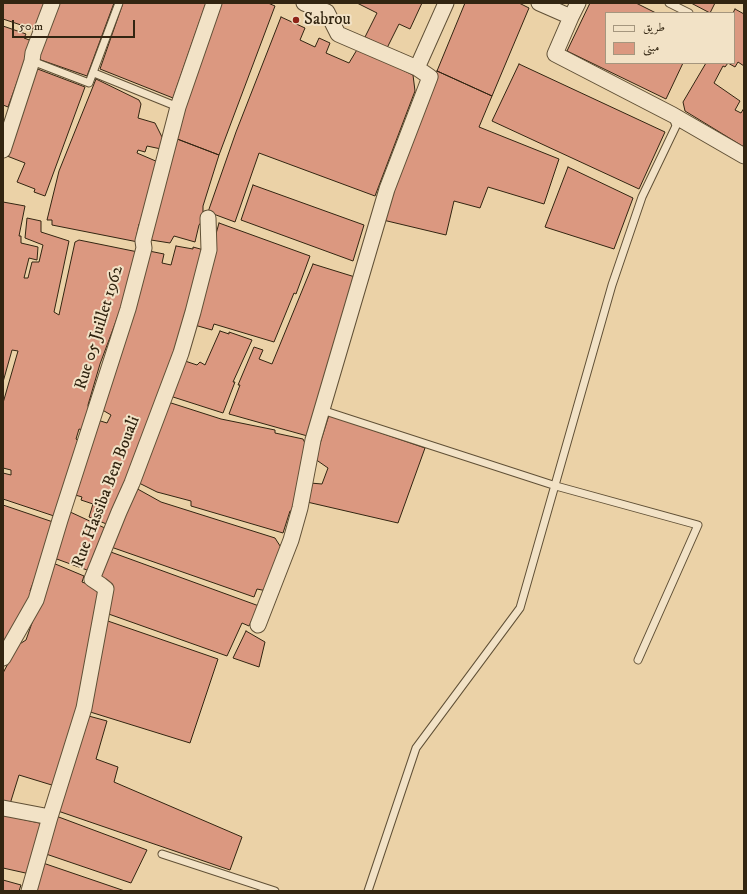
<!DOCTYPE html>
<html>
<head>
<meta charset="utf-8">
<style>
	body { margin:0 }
	#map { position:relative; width:747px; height:894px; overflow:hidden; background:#ebd2a7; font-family:"IM FELL DW Pica",Amiri,serif }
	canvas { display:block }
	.frame { position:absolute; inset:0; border:4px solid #322511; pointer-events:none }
	.legend { position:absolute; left:605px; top:12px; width:130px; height:52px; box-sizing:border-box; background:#f2e2c6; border:1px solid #a5967e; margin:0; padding:5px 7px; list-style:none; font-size:12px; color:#322511 }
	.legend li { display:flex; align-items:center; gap:8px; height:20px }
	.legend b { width:20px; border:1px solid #a5967e }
	.scale { position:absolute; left:12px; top:20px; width:123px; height:18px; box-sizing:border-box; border:2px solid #322511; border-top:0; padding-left:5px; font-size:12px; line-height:14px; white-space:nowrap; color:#322511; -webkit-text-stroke:3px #f2e2c6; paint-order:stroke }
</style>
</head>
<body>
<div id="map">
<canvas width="747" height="894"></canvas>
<div class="frame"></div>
<ul class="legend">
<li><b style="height:5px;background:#f2e2c6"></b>طريق</li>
<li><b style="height:11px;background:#db9880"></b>مبنى</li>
</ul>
<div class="scale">50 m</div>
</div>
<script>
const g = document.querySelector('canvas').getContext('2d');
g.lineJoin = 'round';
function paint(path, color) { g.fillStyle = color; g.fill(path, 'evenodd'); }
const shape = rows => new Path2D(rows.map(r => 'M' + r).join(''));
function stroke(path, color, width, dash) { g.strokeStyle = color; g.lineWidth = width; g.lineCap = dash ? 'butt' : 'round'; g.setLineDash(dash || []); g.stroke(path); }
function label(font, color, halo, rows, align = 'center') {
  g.font = font + ' "IM FELL DW Pica",serif'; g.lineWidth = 4; g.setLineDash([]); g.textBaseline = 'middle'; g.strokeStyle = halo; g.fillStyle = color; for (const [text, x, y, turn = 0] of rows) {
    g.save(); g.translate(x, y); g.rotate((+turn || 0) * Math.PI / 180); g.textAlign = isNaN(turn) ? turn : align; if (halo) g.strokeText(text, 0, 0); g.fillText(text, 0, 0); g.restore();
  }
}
const building = shape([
	[3,3,47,3,36,30,3,19,3,3],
	[57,3,114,3,87,76,38,59,57,3],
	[123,3,206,3,173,98,100,69,123,3],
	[221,3,268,3,275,6,219,155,172,137,221,3],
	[357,3,422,3,410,29,399,24,387,48,365,37,377,13,357,3],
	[465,3,519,3,529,8,492,96,437,71,465,3],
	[590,3,636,3,656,13,606,13,606,63,683,63,666,99,567,51,590,3],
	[691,3,715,3,710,13,691,3],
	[735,9,744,14,744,66,738,62,735,67,728,63,725,67,723,66,714,83,740,101,735,110,741,113,744,108,744,147,685,111,683,102,706,63,734,63,733,13,735,9],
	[281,17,305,28,300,40,315,47,319,38,330,43,326,53,349,63,358,48,413,75,415,91,375,196,259,153,235,222,208,212,236,132,281,17],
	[3,26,26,34,24,38,32,41,8,107,3,105,3,26],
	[519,64,665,132,639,189,492,121,519,64],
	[35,68,85,87,45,196,34,192,35,189,17,182,25,163,7,156,35,68],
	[437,71,492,96,479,127,559,159,544,204,488,187,480,208,454,201,446,235,383,220,437,71],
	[96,79,139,100,141,104,138,118,155,123,163,139,161,149,147,146,145,152,138,150,137,153,158,162,143,224,139,224,137,234,140,235,138,242,52,225,52,220,47,220,59,171,96,79],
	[172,137,219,155,203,206,203,220,199,225,195,242,174,236,170,243,151,240,148,232,172,137],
	[568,167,633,198,614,249,545,227,568,167],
	[253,185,364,225,353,261,241,220,253,185],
	[3,202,25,206,19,236,21,236,21,243,38,247,37,260,29,258,24,278,28,278,32,262,39,262,43,245,25,238,27,218,41,221,41,232,69,241,54,312,59,315,75,242,79,240,138,252,125,297,100,364,88,405,89,412,83,430,79,429,76,439,79,441,57,517,3,499,3,473,11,475,11,470,3,468,3,403,18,351,12,350,3,382,3,202],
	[219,223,310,256,296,294,294,293,274,342,214,324,212,330,191,324,219,223],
	[176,246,193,249,193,247,204,250,176,356,109,525,89,517,93,504,81,500,82,497,72,494,94,419,107,423,111,415,99,408,149,251,164,254,162,263,171,265,176,246],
	[313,264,355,277,311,437,229,414,240,385,238,385,254,347,263,350,259,359,272,364,313,264],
	[220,331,229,334,229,332,252,340,233,382,235,382,223,413,170,396,182,360,197,365,200,362,205,365,220,331],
	[168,402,221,419,275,430,275,433,303,439,307,447,293,511,290,511,283,533,191,506,191,501,157,492,135,481,168,402],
	[329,415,425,448,398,523,307,502,310,483,322,484,328,468,315,459,329,415],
	[134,487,161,502,275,538,282,549,267,591,257,589,254,597,111,547,134,487],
	[3,505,56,523,30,591,33,592,3,650,3,505],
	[68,511,107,529,91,568,87,570,54,558,68,511],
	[108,551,259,606,249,626,242,623,227,656,103,612,98,578,108,551],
	[53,563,84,576,82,582,103,590,89,663,55,786,19,775,10,804,3,803,3,673,18,645,26,640,53,563],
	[102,619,218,659,190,743,87,711,102,619],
	[246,631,265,642,259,667,233,658,246,631],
	[85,715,107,721,96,759,118,767,114,782,242,837,230,870,55,810,85,715],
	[3,815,44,824,30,874,3,868,3,815],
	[56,816,147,850,131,883,46,854,56,816],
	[40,862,125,891,33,891,40,862],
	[3,880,21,885,19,891,3,891,3,880]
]);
paint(building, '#db9880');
stroke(building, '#322511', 1);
const lane = shape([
	[669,3,689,13],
	[32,61,89,83,119,3],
	[94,73,178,107],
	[322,410,556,486,698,525,638,660],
	[162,854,275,891],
	[368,891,416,748,520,608,612,285,642,197,676,126,673,117]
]);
const street = shape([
	[304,3,327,12],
	[539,3,571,17,555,54,673,115,744,156],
	[327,12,338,34,417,68,446,3],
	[571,17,578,3],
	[3,150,32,61,33,53,52,3],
	[258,625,291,540,300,508,313,440,387,189,430,77,417,68],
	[3,658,36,600,60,520,128,309,144,248,143,241,178,107,214,3],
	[3,808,50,817],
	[29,891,50,817,84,708,106,589,101,585,92,579,119,512,132,483,181,353,193,312,209,250,208,218]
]);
stroke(lane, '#605036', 9);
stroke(street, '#605036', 17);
stroke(lane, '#f2e2c6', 7);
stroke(street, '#f2e2c6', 15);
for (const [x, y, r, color] of [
	[296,20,4,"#8f2418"]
]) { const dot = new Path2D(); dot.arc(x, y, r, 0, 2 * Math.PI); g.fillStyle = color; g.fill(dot); stroke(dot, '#f2e2c6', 1.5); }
label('17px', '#322511', '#f2e2c6', [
	["Sabrou",304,20]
], 'left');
label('17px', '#322511', '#f2e2c6', [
	["Rue 05 Juillet 1962",100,328,-73],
	["Rue Hassiba Ben Bouali",107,492,-69]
]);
</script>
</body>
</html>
